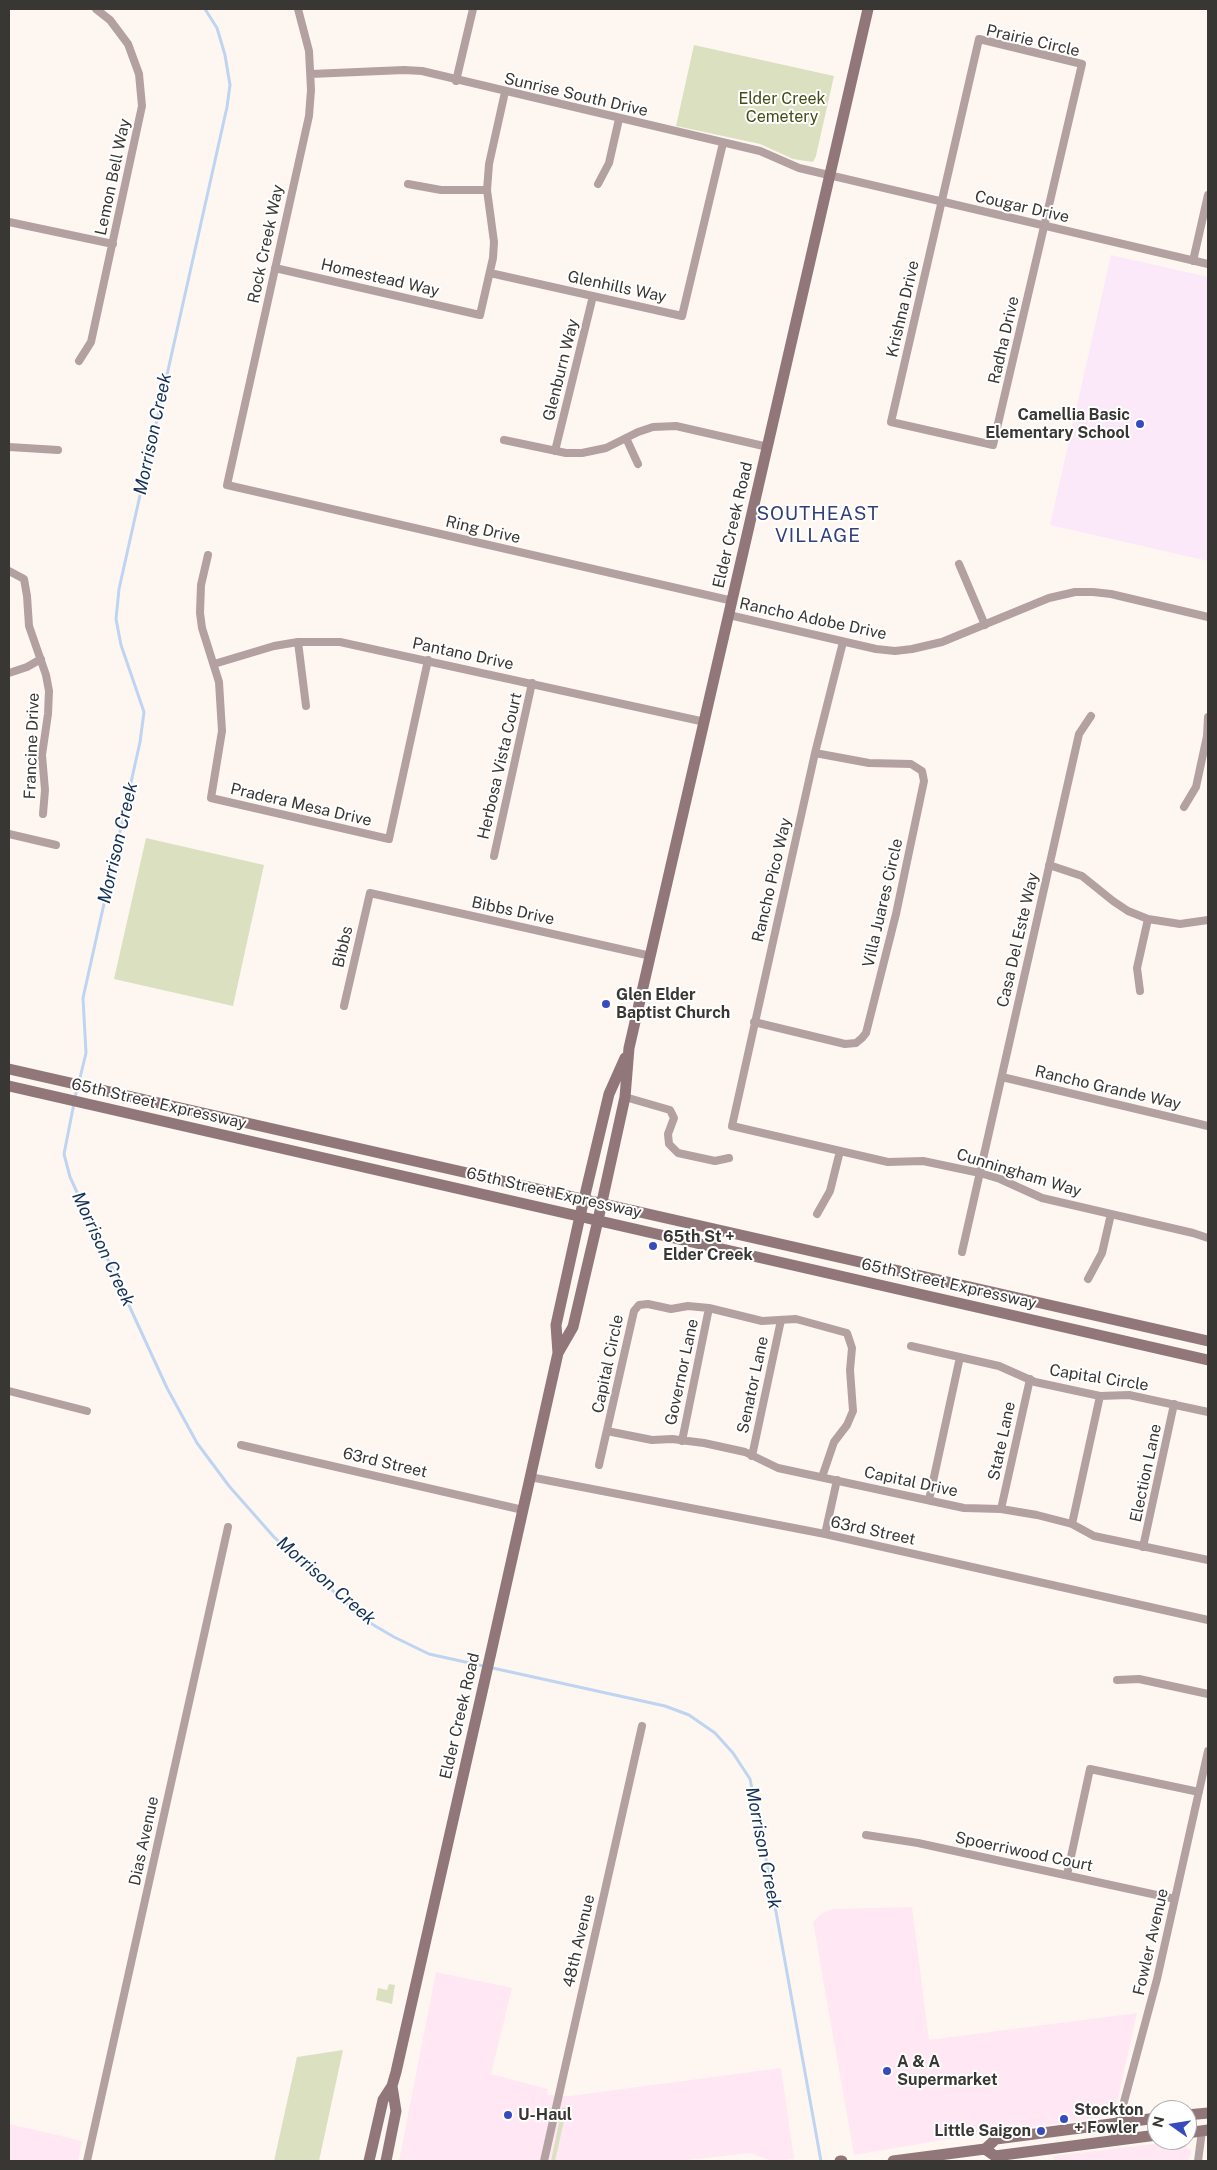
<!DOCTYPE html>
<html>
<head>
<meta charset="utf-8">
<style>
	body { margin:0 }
	#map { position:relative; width:1217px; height:2170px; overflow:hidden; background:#fef7f1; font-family:"Public Sans",sans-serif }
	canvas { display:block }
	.frame { position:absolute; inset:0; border:10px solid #393734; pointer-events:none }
	.north { position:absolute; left:1147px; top:2100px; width:50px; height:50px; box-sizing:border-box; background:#fff; border:1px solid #b0afae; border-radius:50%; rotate:283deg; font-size:14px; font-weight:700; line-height:20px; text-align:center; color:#393734 }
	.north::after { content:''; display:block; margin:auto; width:18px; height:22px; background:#384bbd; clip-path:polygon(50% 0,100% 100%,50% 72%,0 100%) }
</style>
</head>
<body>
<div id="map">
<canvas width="1217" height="2170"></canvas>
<div class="frame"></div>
<div class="north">N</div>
</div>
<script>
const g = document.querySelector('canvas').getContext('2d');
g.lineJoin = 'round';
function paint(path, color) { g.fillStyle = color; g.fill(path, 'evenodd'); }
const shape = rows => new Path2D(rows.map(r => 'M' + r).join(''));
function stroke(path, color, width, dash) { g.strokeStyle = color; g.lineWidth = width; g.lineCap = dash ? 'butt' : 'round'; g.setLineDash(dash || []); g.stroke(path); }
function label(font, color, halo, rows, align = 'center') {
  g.font = font + ' "Public Sans",sans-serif'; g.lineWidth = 4; g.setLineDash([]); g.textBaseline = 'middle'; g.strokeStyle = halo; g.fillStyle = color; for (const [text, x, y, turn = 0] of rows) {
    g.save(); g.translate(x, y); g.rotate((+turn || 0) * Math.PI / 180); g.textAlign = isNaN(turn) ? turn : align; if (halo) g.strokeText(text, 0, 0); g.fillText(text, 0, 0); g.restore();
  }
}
paint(shape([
	[912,1907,929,2040,1137,2013,1115,2112,1111,2116,966,2136,854,2155,813,1922,822,1913,834,1909],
	[436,1972,512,1988,491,2074,548,2089,547,2095,570,2096,781,2068,794,2159,772,2161,750,2153,680,2161,399,2161],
	[9,2124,82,2141,78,2161,9,2161],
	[1179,2141,1191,2150,1189,2161,1054,2161,1053,2156]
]), '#ffe7f3');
paint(shape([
	[1111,255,1208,277,1208,561,1050,525]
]), '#fbe8f8');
paint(shape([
	[694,45,834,76,816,156,813,162,793,159,760,144,676,126],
	[146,838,264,865,233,1006,114,979],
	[389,1984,395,1985,392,2004,376,2000,378,1988,387,1990],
	[343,2050,319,2161,274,2161,297,2057],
	[567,2107,555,2161,551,2161,562,2108]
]), '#dbe1c0');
stroke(shape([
	[79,1082,86,1053,83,998,140,742,144,712,121,645,116,619,119,589,227,107,230,85,225,55,217,28,205,9],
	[77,1088,64,1154,70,1177,167,1388,197,1443,229,1486,274,1537,365,1620,394,1637,429,1654,665,1706,689,1715,715,1733,733,1753,750,1779,771,1884,821,2161]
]), '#bed4f1', 3);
stroke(shape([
	[298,9,309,51,311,90,309,116,227,485,733,601],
	[979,39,1082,64,993,445,891,422,979,39],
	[311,74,404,70,422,71,760,151,799,168,1208,264],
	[456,81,473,9],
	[408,184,441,190,487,190],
	[598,184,609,163,619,119],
	[9,222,113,244],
	[1193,261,1208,195],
	[275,268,480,315,493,258,494,242,487,190,489,164,505,92],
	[490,273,682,316,723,143],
	[79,361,91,342,142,106,139,74,128,44,110,20,96,9],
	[626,438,638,464],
	[504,440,566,453,582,453,606,448,638,432,653,427,676,426,768,447],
	[9,447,58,450],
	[555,451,593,296],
	[208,555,201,585,200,613,202,628,219,682,222,731,211,798,389,839,428,660],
	[959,564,985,625],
	[9,571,24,579,27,596,29,626,46,675,49,691,48,714,42,755,45,790,43,814],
	[729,615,876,649,895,651,912,649,942,642,1049,598,1075,592,1093,592,1111,594,1208,617],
	[298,642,306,706],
	[843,642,815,753,732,1126,888,1162,923,1161,980,1173,1000,1179,1042,1198,1193,1233,1208,1238],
	[214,664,274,646,298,642,340,642,705,722],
	[9,673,27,667,41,659],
	[1184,807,1196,787,1207,736,1208,717],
	[9,834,56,845],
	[494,856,532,683],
	[1049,865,1082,876,1113,901,1128,911,1148,919,1180,924,1208,920],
	[1140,991,1137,968,1148,919],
	[344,1006,370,893,651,956],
	[754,1022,845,1044,856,1043,862,1038,866,1033,896,914,924,781,922,771,911,764,869,763,815,753],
	[1002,1077,1208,1126],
	[625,1097,670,1110,674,1118,668,1134,669,1144,678,1153,715,1161,729,1158],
	[817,1214,830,1191,840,1151],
	[962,1252,1079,734,1091,716],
	[1088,1279,1102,1253,1111,1214],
	[911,1346,999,1366,1035,1382,1100,1396,1129,1395,1208,1412],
	[9,1391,87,1411],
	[607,1431,652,1440,672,1439,704,1443,745,1452,778,1468,964,1508,1001,1509,1037,1515,1072,1524,1094,1536,1208,1560],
	[682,1441,709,1308],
	[241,1445,523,1510],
	[752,1456,781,1320],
	[599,1465,634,1311,639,1305,648,1304,671,1309,688,1306,709,1308,762,1321,796,1319,847,1333,852,1348,850,1370,853,1411,847,1425,834,1442,822,1477],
	[530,1477,825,1534,1208,1620],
	[929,1500,960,1357],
	[1001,1509,1030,1379],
	[1072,1524,1100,1396],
	[825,1534,837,1480],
	[1143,1547,1174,1404],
	[1117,1680,1139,1679,1208,1694],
	[866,1835,918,1843,1175,1899],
	[1067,1875,1090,1769,1199,1792],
	[1114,2139,1157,1979,1208,1751],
	[87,2161,228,1527],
	[544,2161,642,1726],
	[1198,2161,1202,2131]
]), '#b3a1a2', 8);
stroke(shape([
	[9,1069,1208,1341],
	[9,1086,1208,1360],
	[558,1353,573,1327,598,1220,625,1097,629,1048,868,9],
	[1187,2115,1208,2113],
	[1187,2133,1208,2130],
	[985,2149,995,2156,1157,2135],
	[369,2161,383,2100,392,2086,396,2072,492,1648,558,1353,556,1325,580,1216,609,1094,625,1058],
	[386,2161,396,2111,392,2086],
	[840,2161,842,2161],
	[893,2161,985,2149,996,2139,1157,2118]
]), '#917779', 11);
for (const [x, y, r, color] of [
	[1140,424,5,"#384bbd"],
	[606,1004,5,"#384bbd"],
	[653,1246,5,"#384bbd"],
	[887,2071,5,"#384bbd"],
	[508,2115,5,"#384bbd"],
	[1064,2119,5,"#384bbd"],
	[1041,2131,5,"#384bbd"]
]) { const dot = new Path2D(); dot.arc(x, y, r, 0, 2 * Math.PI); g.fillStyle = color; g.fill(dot); stroke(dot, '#fff', 2); }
label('16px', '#393734', '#fff', [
	["Prairie Circle",1033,41,13],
	["Sunrise South Drive",576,95,13],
	["Lemon Bell Way",113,177,-78],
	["Cougar Drive",1022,207,13],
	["Rock Creek Way",266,244,-78],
	["Homestead Way",380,278,13],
	["Glenhills Way",617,287,12],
	["Krishna Drive",903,309,-77],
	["Radha Drive",1004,340,-77],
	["Glenburn Way",561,370,-76],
	["Elder Creek Road",733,525,-77],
	["Ring Drive",483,530,13],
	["Rancho Adobe Drive",813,619,12],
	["Pantano Drive",463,654,12],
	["Francine Drive",32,746,-88],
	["Herbosa Vista Court",500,766,-77],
	["Pradera Mesa Drive",301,805,13],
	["Rancho Pico Way",772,880,-77],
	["Villa Juares Circle",883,903,-77],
	["Bibbs Drive",513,911,12],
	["Casa Del Este Way",1018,940,-77],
	["Bibbs",343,947,-77],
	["Rancho Grande Way",1108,1088,13],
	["65th Street Expressway",159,1104,13],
	["Cunningham Way",1019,1173,17],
	["65th Street Expressway",554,1193,13],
	["65th Street Expressway",949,1284,13],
	["Capital Circle",608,1364,-78],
	["Governor Lane",682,1372,-78],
	["Capital Circle",1099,1378,9],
	["Senator Lane",753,1385,-78],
	["State Lane",1002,1441,-78],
	["63rd Street",385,1463,13],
	["Election Lane",1146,1473,-78],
	["Capital Drive",911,1482,12],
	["63rd Street",873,1531,12],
	["Elder Creek Road",460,1716,-77],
	["Dias Avenue",144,1841,-78],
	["Spoerriwood Court",1024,1852,12],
	["48th Avenue",579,1941,-77],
	["Fowler Avenue",1151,1942,-77]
]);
label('16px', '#464c15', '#fff', [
	["Elder Creek",782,99],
	["Cemetery",782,117]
]);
label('bold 16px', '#393734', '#fff', [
	["Camellia Basic",1130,415,"right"],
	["Elementary School",1130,433,"right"],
	["Glen Elder",616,995],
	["Baptist Church",616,1013],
	["65th St +",663,1237],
	["Elder Creek",663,1255],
	["A & A",897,2062],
	["Supermarket",897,2080],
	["Stockton",1074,2110],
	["+ Fowler",1074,2128],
	["U-Haul",518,2115],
	["Little Saigon",1031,2131,"right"]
], 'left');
label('italic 18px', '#143157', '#fff', [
	["Morrison Creek",153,434,-78],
	["Morrison Creek",118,843,-77],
	["Morrison Creek",103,1249,65],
	["Morrison Creek",326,1581,41],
	["Morrison Creek",763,1848,79]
]);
g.letterSpacing = '1px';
label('19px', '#313f7a', '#fff', [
	["SOUTHEAST",818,514],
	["VILLAGE",818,536]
]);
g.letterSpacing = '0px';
</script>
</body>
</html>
